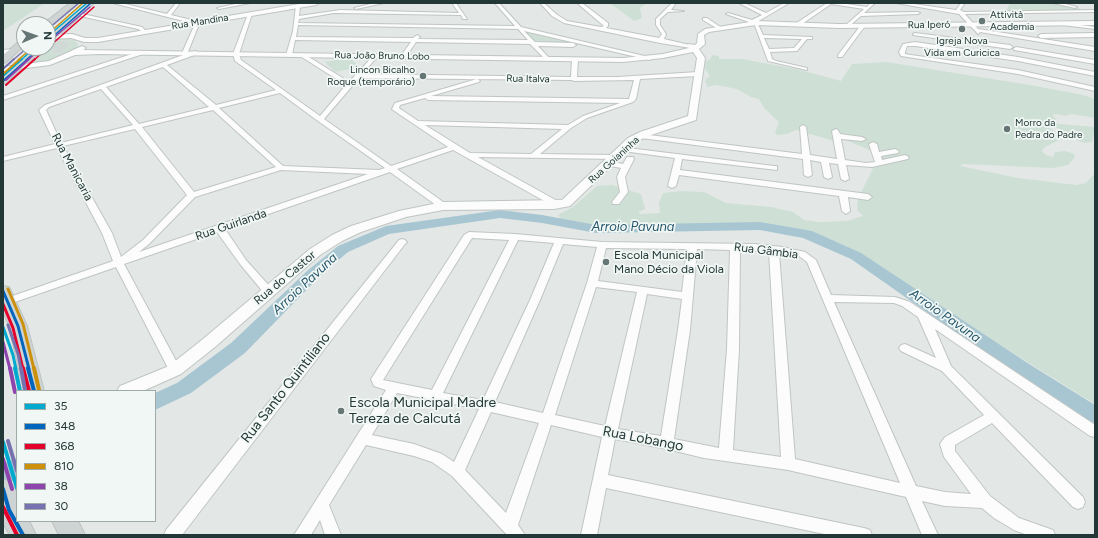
<!DOCTYPE html>
<html>
<head>
<meta charset="utf-8">
<style>
	body { margin:0 }
	#map { position:relative; width:1098px; height:538px; overflow:hidden; background:#e3e8e6; font-family:Figtree,sans-serif }
	canvas { display:block }
	.frame { position:absolute; inset:0; border:4px solid #233836; pointer-events:none }
	.legend { position:absolute; left:16px; top:390px; width:140px; height:132px; box-sizing:border-box; background:#f1f7f4; border:1px solid #9faba8; margin:0; padding:5px 7px; list-style:none; font-size:12px; color:#233836 }
	.legend li { display:flex; align-items:center; gap:8px; height:20px }
	.legend b { width:20px; border:1px solid #9faba8 }
	.north { position:absolute; left:16px; top:16px; width:40px; height:40px; box-sizing:border-box; background:#f1f7f4; border:1px solid #9faba8; border-radius:50%; rotate:88deg; font-size:11px; font-weight:700; line-height:16px; text-align:center; color:#233836 }
	.north::after { content:''; display:block; margin:auto; width:14px; height:18px; background:#667674; clip-path:polygon(50% 0,100% 100%,50% 72%,0 100%) }
</style>
</head>
<body>
<div id="map">
<canvas width="1098" height="538"></canvas>
<div class="frame"></div>
<ul class="legend">
<li><b style="height:5px;background:#00a9ce"></b>35</li>
<li><b style="height:5px;background:#0065bd"></b>348</li>
<li><b style="height:5px;background:#e4002b"></b>368</li>
<li><b style="height:5px;background:#cd900b"></b>810</li>
<li><b style="height:5px;background:#8e44ad"></b>38</li>
<li><b style="height:5px;background:#7672af"></b>30</li>
</ul>
<div class="north">N</div>
</div>
<script>
const g = document.querySelector('canvas').getContext('2d');
g.lineJoin = 'round';
function paint(path, color) { g.fillStyle = color; g.fill(path, 'evenodd'); }
const shape = rows => new Path2D(rows.map(r => 'M' + r).join(''));
function stroke(path, color, width, dash) { g.strokeStyle = color; g.lineWidth = width; g.lineCap = dash ? 'butt' : 'round'; g.setLineDash(dash || []); g.stroke(path); }
function label(font, color, halo, rows, align = 'center') {
  g.font = font + ' Figtree,sans-serif'; g.lineWidth = 3.5; g.setLineDash([]); g.textBaseline = 'middle'; g.strokeStyle = halo; g.fillStyle = color; for (const [text, x, y, turn = 0] of rows) {
    g.save(); g.translate(x, y); g.rotate((+turn || 0) * Math.PI / 180); g.textAlign = isNaN(turn) ? turn : align; if (halo) g.strokeText(text, 0, 0); g.fillText(text, 0, 0); g.restore();
  }
}
paint(shape([
	[70,40,67,44,72,43,62,53,50,54,55,49,48,49,57,41]
]), '#d1d9d6');
paint(shape([
	[3,3,45,3,3,31],
	[610,3,647,3,640,8,642,18,634,21],
	[1010,3,1052,3,1087,10,1006,11],
	[519,28,595,45,535,44],
	[62,38,74,40,78,44,78,47,55,59,45,62,30,63,55,40],
	[70,40,67,44,71,44,62,53,51,54,55,49,48,49,57,41],
	[713,55,719,56,719,59,742,59,796,69,841,81,852,64,886,62,1036,86,1083,95,1095,99,1095,118,1071,114,1066,116,1056,114,1052,115,1056,119,1055,122,1059,124,1095,127,1092,142,1084,143,1067,136,1058,128,1049,127,1058,136,1059,140,1045,147,1042,151,1046,155,1053,157,1055,152,1065,151,1074,154,1075,157,1068,165,1053,168,963,164,960,166,1018,178,1076,185,1086,183,1095,173,1095,404,945,311,875,265,814,232,755,223,595,227,561,220,558,215,573,207,597,186,612,185,641,194,645,209,638,212,640,214,660,213,659,203,663,193,681,191,704,192,726,203,771,207,793,212,804,220,820,222,847,221,863,216,857,210,858,199,875,164,881,155,841,138,834,141,796,130,787,134,777,135,775,133,779,122,764,108,759,99,751,97,737,89,717,85,706,87,707,85,705,80,710,76,705,69,706,60,708,61],
	[350,58,360,67,335,72,325,62]
]), '#cedfd6');
paint(shape([
	[500,210,542,215,596,225,760,222,812,231,861,253,1029,364,1095,405,1095,423,1088,421,1015,374,851,259,803,238,760,230,596,233,542,223,500,218,389,234,348,252,319,277,245,353,191,393,155,410,155,393,177,383,231,343,307,271,338,246,386,226,500,210],
	[17,458,17,479,3,485,3,464,17,458]
]), '#a8c6d2');
const street = shape([
	[113,3,121,3,167,14,176,3,180,3,171,15,200,22,187,54,195,51,197,52,197,54,167,65,216,105,276,90,235,61,233,54,248,14,250,13,252,14,239,54,241,60,320,116,346,85,300,56,300,54,304,54,349,82,375,54,378,56,362,74,571,77,572,60,575,58,578,60,577,77,617,77,698,72,701,74,698,76,640,79,636,99,633,102,587,118,571,128,540,154,614,155,617,155,617,159,478,157,561,203,562,205,561,207,555,207,453,150,397,169,446,204,447,206,446,208,440,208,390,172,225,229,246,260,272,289,273,291,272,293,264,293,240,264,217,232,124,264,181,370,179,373,175,374,171,373,169,370,116,267,12,303,8,304,3,302,4,299,113,261,102,233,57,148,3,161,3,157,55,144,39,110,45,105,186,54,182,53,195,24,113,3],
	[163,67,209,107,139,124,106,87,163,67],
	[359,78,572,80,574,81,634,80,629,99,431,96,479,82,480,81,477,79,395,103,392,109,393,110,448,147,391,166,324,119,359,78],
	[101,89,133,125,61,143,46,110,49,107,101,89],
	[280,93,318,121,385,168,379,170,283,166,219,108,280,93],
	[425,98,428,100,620,103,583,116,568,125,418,121,399,108,400,105,425,98],
	[213,110,276,167,194,192,142,127,213,110],
	[425,125,562,129,531,154,470,153,425,125],
	[135,129,187,195,143,240,121,257,112,233,63,146,135,129],
	[281,170,368,174,139,252,149,244,195,197,281,170],
	[240,3,250,3,219,9,217,8,240,3],
	[375,3,384,3,356,9,354,8,375,3],
	[452,3,456,3,467,19,463,19,461,15,334,13,299,19,298,23,515,26,495,3,499,3,521,27,653,58,650,60,524,31,535,42,573,43,576,45,573,47,538,46,550,59,547,61,530,44,416,42,405,58,403,59,400,57,411,42,295,40,292,55,289,57,286,55,293,31,296,5,300,6,299,16,340,10,459,13,452,3],
	[298,25,518,29,528,40,418,39,420,37,417,35,413,38,296,37,298,25],
	[540,3,544,3,556,14,567,21,601,27,604,26,577,3,582,3,608,23,608,26,606,28,659,38,662,34,656,25,656,19,672,3,676,3,671,10,684,11,668,12,660,19,660,25,666,34,664,39,694,46,691,48,660,43,564,23,552,16,540,3],
	[739,3,744,3,766,13,784,3,789,3,757,22,763,35,812,37,812,39,807,39,797,51,770,52,772,59,776,61,807,68,807,70,768,61,754,23,747,25,749,22,726,14,728,13,752,20,762,15,739,3],
	[764,38,802,39,794,48,769,49,764,38],
	[827,3,840,3,867,7,870,3,875,3,864,13,918,12,920,13,918,14,861,16,848,27,846,25,864,9,831,4,799,26,795,26,795,24,827,3],
	[896,3,907,3,956,10,961,3,965,3,960,10,964,12,1095,10,1095,12,965,14,978,29,1095,47,1095,51,980,32,978,34,959,14,896,3],
	[1053,3,1062,3,1077,7,1075,8,1053,3],
	[78,13,142,27,147,32,145,33,138,29,76,15,78,13],
	[703,18,707,18,722,28,718,29,703,20,703,18],
	[1065,23,1095,27,1095,29,1063,25,1065,23],
	[861,25,865,26,842,57,838,57,838,55,861,25],
	[915,33,1010,45,1013,47,1010,49,913,35,913,34,915,33],
	[1095,33,1095,37,1041,38,1038,36,1041,34,1095,33],
	[915,42,1018,57,1095,72,1095,76,1018,61,915,46,907,46,905,52,905,54,911,55,1018,70,1095,87,1095,91,1018,74,901,56,899,52,903,44,915,42],
	[1016,47,1095,60,1095,64,1014,50,1013,49,1016,47],
	[13,49,15,50,15,52,3,54,3,50,13,49],
	[141,51,143,52,143,54,3,100,3,96,141,51],
	[803,125,806,127,810,155,837,159,832,131,836,129,838,130,840,134,862,137,866,139,862,141,841,139,845,160,866,163,875,162,869,144,873,142,877,144,879,152,895,149,899,151,898,153,881,156,882,160,905,155,909,157,908,159,872,167,846,165,849,179,845,181,841,179,838,164,829,163,832,177,828,179,824,177,821,162,810,160,812,175,808,177,804,175,803,159,641,138,637,136,641,134,802,154,800,127,803,125],
	[620,147,774,166,777,166,777,170,682,159,680,170,868,194,872,197,868,200,848,197,850,211,846,214,842,211,839,196,679,175,676,186,672,188,668,186,675,158,623,151,619,149,620,147],
	[627,157,633,157,634,159,625,177,628,192,619,204,613,204,612,202,620,192,617,177,621,168,605,165,604,163,608,161,623,164,627,157],
	[469,232,515,234,602,242,754,244,782,247,805,252,816,260,831,295,895,297,910,302,1095,425,1095,437,1090,436,935,329,951,366,1083,497,1085,502,1083,507,1078,509,1073,507,992,423,955,445,955,451,990,496,1019,518,1053,530,1055,535,1027,535,1014,530,994,518,982,508,945,506,922,501,938,535,922,535,906,497,788,470,704,458,667,449,615,439,608,475,864,528,870,530,872,535,829,535,606,488,597,535,581,535,602,437,551,425,518,525,525,535,507,535,452,476,432,462,414,456,366,445,329,505,341,535,325,535,320,520,311,535,294,535,386,390,374,386,371,379,373,376,464,235,469,232],
	[472,238,509,240,432,390,383,380,472,238],
	[518,240,554,243,530,300,483,400,443,393,518,240],
	[563,244,597,247,587,283,543,413,495,402,540,300,563,244],
	[606,248,687,249,682,292,598,281,606,248],
	[697,249,730,250,727,349,719,448,674,439,690,330,697,249],
	[740,250,769,252,781,457,733,450,739,349,740,250],
	[779,253,799,256,807,262,900,483,795,459,779,253],
	[596,287,637,292,605,426,555,415,596,287],
	[647,294,682,299,678,330,661,436,618,429,647,294],
	[834,302,894,303,902,306,918,317,936,358,905,344,901,345,899,348,901,351,942,371,984,415,945,437,940,444,944,457,971,494,945,492,916,486,834,302],
	[397,393,479,409,454,462,442,454,414,444,372,435,397,393],
	[491,412,539,423,506,513,465,470,491,412],
	[402,239,405,240,407,242,405,244,182,535,164,535,166,530,399,240,402,239]
]);
const secondary = shape([
	[305,3,319,3,316,5,98,42,84,42,71,38,48,39,48,35,72,34,85,38,98,38,305,3],
	[756,21,839,24,1095,21,1095,25,839,28,756,25,709,32,704,35,705,44,699,49,705,58,696,120,648,136,636,142,570,206,554,209,443,210,406,217,361,232,342,241,320,255,215,347,181,374,143,391,117,391,120,386,169,366,203,339,310,249,332,235,351,226,399,211,443,202,562,200,628,138,640,132,688,116,697,58,693,52,663,58,623,62,99,54,75,55,50,65,3,71,3,67,49,61,82,46,86,48,83,50,623,58,663,54,689,48,687,46,688,44,695,45,697,43,698,34,705,29,756,21]
]);
const primary = shape([
	[70,3,77,3,50,26,43,24,70,3],
	[87,3,94,3,51,43,48,43,48,37,87,3],
	[21,40,24,40,24,46,6,62,3,63,3,55,21,40],
	[35,48,44,48,6,83,3,84,3,76,35,48],
	[3,286,9,287,11,291,27,326,44,391,24,391,9,326,3,311,3,286],
	[3,479,11,482,15,489,17,496,17,521,29,521,36,535,10,535,3,523,3,479],
	[52,521,78,521,85,535,59,535,52,521]
]);
stroke(street, '#c0c5c3', 2);
stroke(secondary, '#bfc5c3', 2);
stroke(primary, '#bcc4c3', 2);
paint(street, '#fbfcfb');
paint(secondary, '#fbfcfb');
paint(primary, '#ced4d3');
stroke(shape([
	[48,36,87,3],
	[21,60,34,48]
]), '#00a9ce', 1.5);
stroke(shape([
	[3,76,22,59]
]), '#00a9ce', 2);
stroke(shape([
	[3,327,13,355,16,369]
]), '#00a9ce', 3);
stroke(shape([
	[15,368,20,391],
	[3,442,17,488]
]), '#00a9ce', 4);
stroke(shape([
	[48,41,91,3],
	[26,60,40,48]
]), '#0065bd', 1.5);
stroke(shape([
	[3,81,28,59]
]), '#0065bd', 2);
stroke(shape([
	[3,291,18,326,29,369]
]), '#0065bd', 3);
stroke(shape([
	[28,368,34,391],
	[3,489,9,510,23,535]
]), '#0065bd', 4);
stroke(shape([
	[51,45,94,7],
	[34,60,43,52]
]), '#e4002b', 1.5);
stroke(shape([
	[6,85,35,59]
]), '#e4002b', 2);
stroke(shape([
	[3,304,13,328,23,369]
]), '#e4002b', 3);
stroke(shape([
	[23,368,29,391],
	[3,507,17,535]
]), '#e4002b', 4);
stroke(shape([
	[48,34,83,3],
	[18,60,32,48]
]), '#cd900b', 1.5);
stroke(shape([
	[3,74,20,59]
]), '#cd900b', 2);
stroke(shape([
	[8,289,23,324,34,369]
]), '#cd900b', 3);
stroke(shape([
	[34,368,39,390]
]), '#cd900b', 4);
stroke(shape([
	[51,40,90,7],
	[28,60,37,52]
]), '#8e44ad', 1.5);
stroke(shape([
	[6,80,29,59]
]), '#8e44ad', 2);
stroke(shape([
	[3,342,10,369]
]), '#8e44ad', 3);
stroke(shape([
	[10,368,15,392],
	[3,459,12,489]
]), '#8e44ad', 4);
stroke(shape([
	[48,29,79,3],
	[13,60,27,48]
]), '#7672af', 1.5);
stroke(shape([
	[3,69,14,59]
]), '#7672af', 2);
stroke(shape([
	[8,325,18,354,21,369]
]), '#7672af', 3);
stroke(shape([
	[21,368,25,390],
	[8,441,17,471]
]), '#7672af', 4);
for (const [x, y, r, color] of [
	[982,21,4,"#667674"],
	[962,29,4,"#667674"],
	[423,76,4,"#667674"],
	[1007,129,4,"#667674"],
	[606,262,4,"#667674"],
	[341,411,4,"#667674"]
]) { const dot = new Path2D(); dot.arc(x, y, r, 0, 2 * Math.PI); g.fillStyle = color; g.fill(dot); stroke(dot, '#f1f7f4', 1.5); }
label('10px', '#233836', '#f1f7f4', [
	["Attività",990,15],
	["Academia",990,27],
	["Igreja Nova",962,41,"center"],
	["Vida em Curicica",962,53,"center"],
	["Lincon Bicalho",415,70,"right"],
	["Roque (temporário)",415,82,"right"],
	["Morro da",1015,123],
	["Pedra do Padre",1015,135]
], 'left');
label('10px', '#233836', '#f1f7f4', [
	["Rua Mandina",200,22,-9],
	["Rua Iperó",929,25,-1],
	["Rua João Bruno Lobo",382,56,1],
	["Rua Italva",528,79,1],
	["Rua Goianinha",614,160,-42]
]);
label('12px', '#233836', '#f1f7f4', [
	["Rua Manicaria",72,167,62],
	["Rua Guirlanda",231,225,-19],
	["Rua Gâmbia",766,251,7],
	["Rua do Castor",285,278,-40]
]);
label('12px', '#233836', '#f1f7f4', [
	["Escola Municipal",614,255],
	["Mano Décio da Viola",614,269]
], 'left');
label('italic 13px', '#24566d', '#f1f7f4', [
	["Arroio Pavuna",633,227],
	["Arroio Pavuna",305,284,-43],
	["Arroio Pavuna",945,316,35]
]);
label('14px', '#233836', '#f1f7f4', [
	["Rua Santo Quintiliano",286,388,-52],
	["Rua Lobango",643,439,11]
]);
label('14px', '#233836', '#f1f7f4', [
	["Escola Municipal Madre",349,403],
	["Tereza de Calcutá",349,419]
], 'left');
</script>
</body>
</html>
